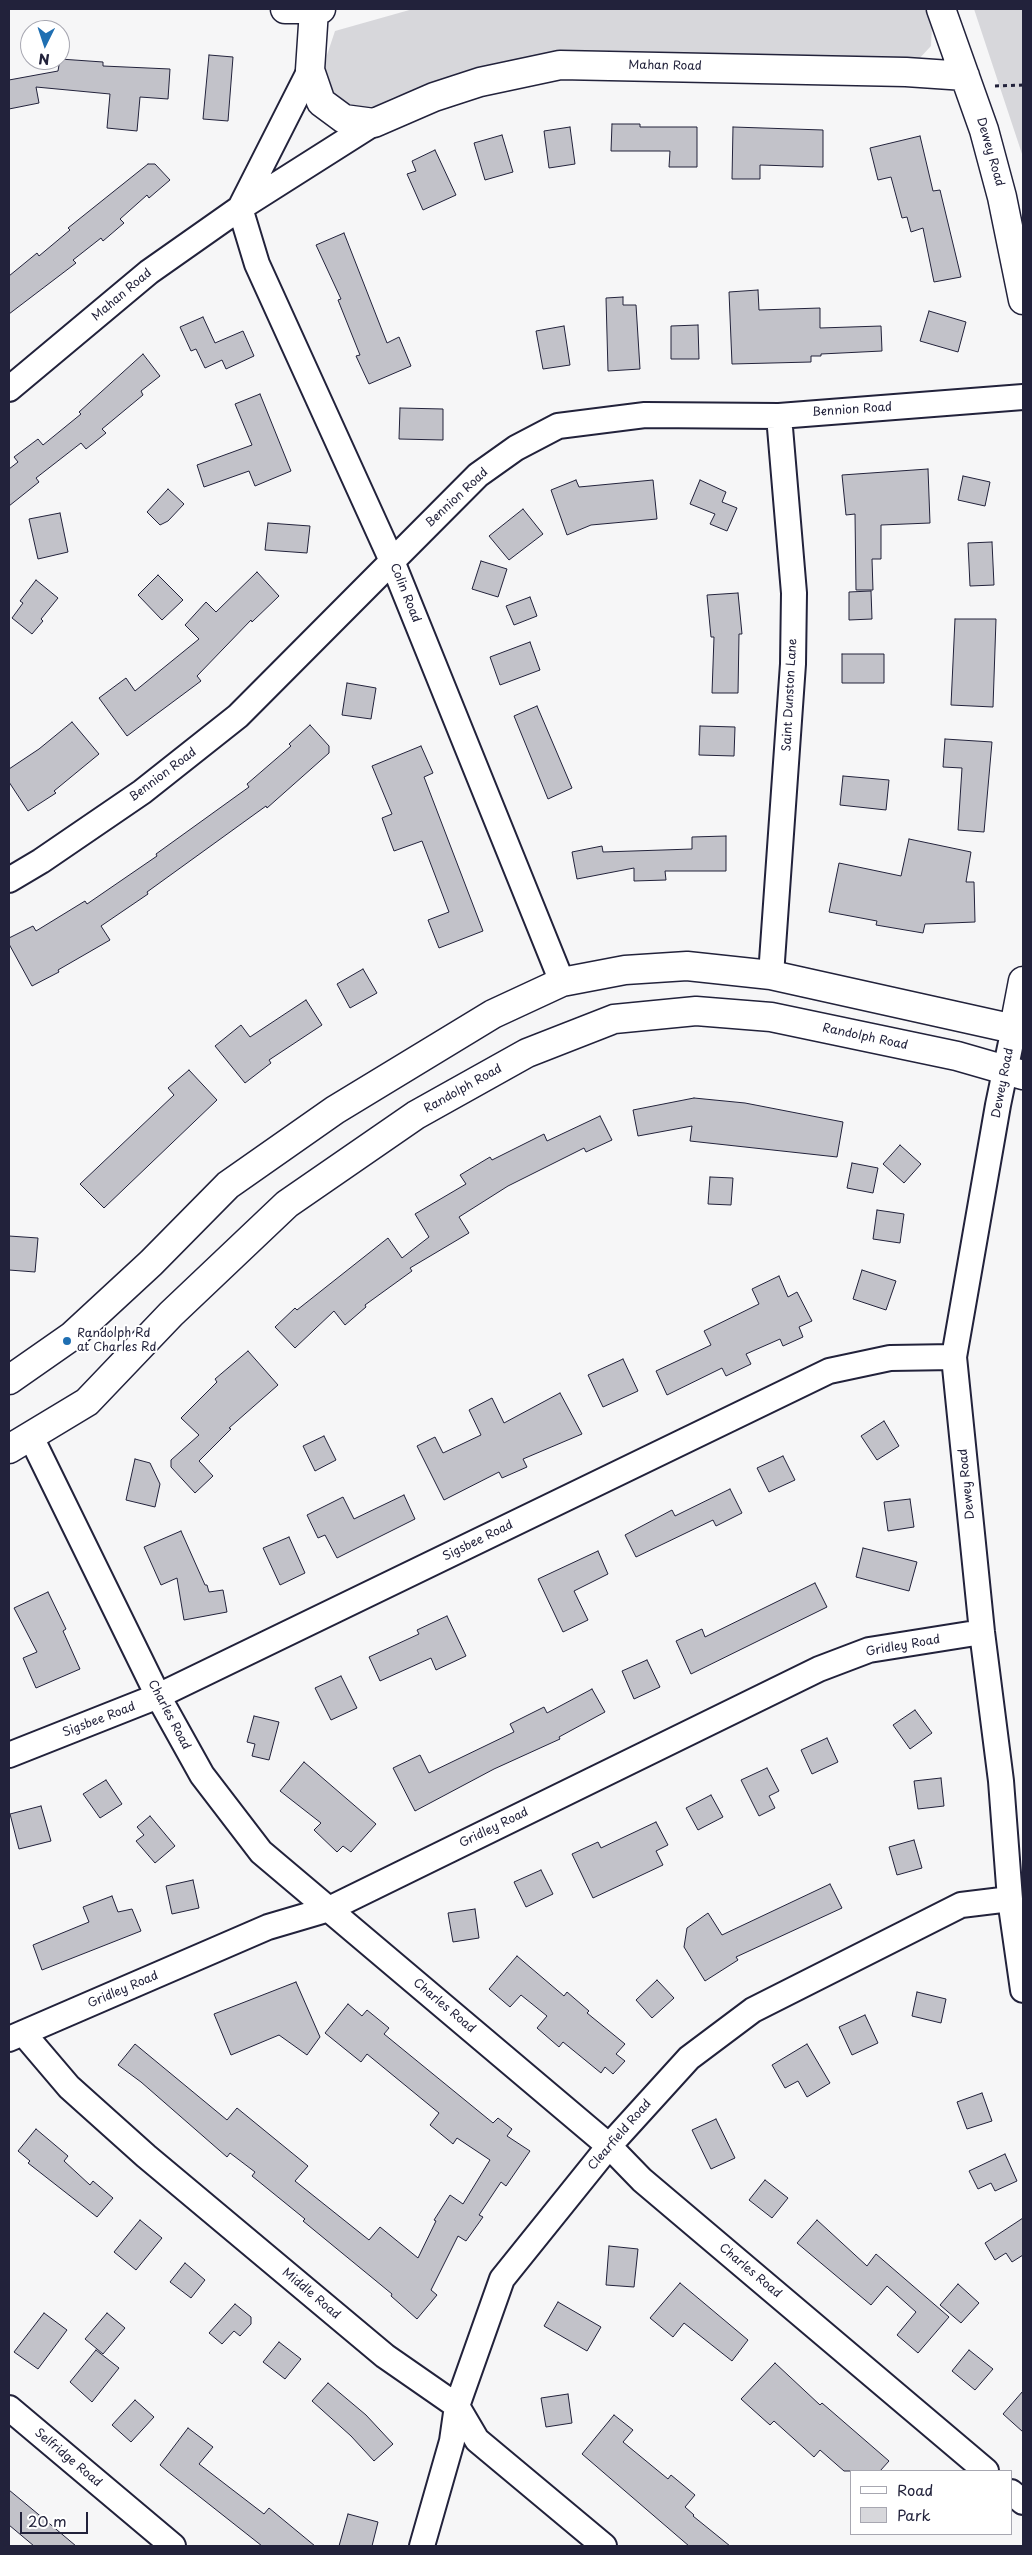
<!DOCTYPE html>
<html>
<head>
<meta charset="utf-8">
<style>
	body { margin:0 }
	#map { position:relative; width:1032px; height:2555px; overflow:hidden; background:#f6f6f7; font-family:"Playpen Sans",sans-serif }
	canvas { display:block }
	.frame { position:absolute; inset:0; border:10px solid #22223b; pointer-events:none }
	.legend { position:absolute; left:850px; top:2470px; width:162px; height:65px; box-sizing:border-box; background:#fff; border:1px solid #a7a7b1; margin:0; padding:6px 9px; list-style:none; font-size:15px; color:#22223b }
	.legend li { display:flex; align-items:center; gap:10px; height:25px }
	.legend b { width:25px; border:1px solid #a7a7b1 }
	.north { position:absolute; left:20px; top:20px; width:50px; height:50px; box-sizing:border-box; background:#fff; border:1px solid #a7a7b1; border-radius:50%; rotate:184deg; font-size:14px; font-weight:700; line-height:20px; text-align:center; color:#22223b }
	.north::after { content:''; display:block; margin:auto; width:18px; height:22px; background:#1f6fb2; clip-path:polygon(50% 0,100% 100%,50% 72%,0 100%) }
	.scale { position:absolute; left:20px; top:2512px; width:68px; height:22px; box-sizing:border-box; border:2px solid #22223b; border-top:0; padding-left:6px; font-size:15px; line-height:18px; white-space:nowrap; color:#22223b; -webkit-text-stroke:4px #fff; paint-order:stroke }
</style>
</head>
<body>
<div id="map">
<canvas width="1032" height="2555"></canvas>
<div class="frame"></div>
<ul class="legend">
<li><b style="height:6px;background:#fff"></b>Road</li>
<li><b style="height:14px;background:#d7d7db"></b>Park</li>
</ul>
<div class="north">N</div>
<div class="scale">20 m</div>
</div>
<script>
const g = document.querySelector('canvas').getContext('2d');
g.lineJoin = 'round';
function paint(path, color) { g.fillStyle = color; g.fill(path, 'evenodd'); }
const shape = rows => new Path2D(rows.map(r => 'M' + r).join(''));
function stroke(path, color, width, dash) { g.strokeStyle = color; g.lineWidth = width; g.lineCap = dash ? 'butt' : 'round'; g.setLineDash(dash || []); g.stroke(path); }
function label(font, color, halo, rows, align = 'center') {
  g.font = font + ' "Playpen Sans",sans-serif'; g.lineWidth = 4; g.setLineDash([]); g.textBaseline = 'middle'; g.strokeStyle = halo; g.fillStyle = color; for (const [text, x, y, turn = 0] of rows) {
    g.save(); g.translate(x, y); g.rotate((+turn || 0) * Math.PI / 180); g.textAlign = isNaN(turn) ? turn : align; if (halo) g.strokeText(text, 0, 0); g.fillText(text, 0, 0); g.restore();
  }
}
paint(shape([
	[413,9,927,9,932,25,931,46,917,61,617,52,569,53,418,90,394,97,372,108,343,103,323,82,327,55,335,31],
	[974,9,1023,9,1023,159,1022,154]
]), '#d7d7db');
const building = shape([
	[209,55,233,57,228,121,203,119,209,55],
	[60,59,103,62,103,66,170,69,168,99,140,97,137,131,107,128,110,94,36,87,39,103,9,109,9,80,58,71,60,59],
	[612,124,640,124,640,127,697,127,697,167,669,167,670,151,611,151,612,124],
	[570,127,575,164,549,168,544,131,570,127],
	[733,127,823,130,823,167,760,165,760,179,732,179,733,127],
	[502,135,513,172,485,180,474,143,502,135],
	[920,136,933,191,940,190,961,277,934,282,923,228,911,232,907,217,902,218,891,177,878,180,870,148,920,136],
	[435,150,456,195,423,210,407,174,416,171,412,161,435,150],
	[148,164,155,164,170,180,149,198,147,195,120,219,124,223,103,241,101,238,73,260,76,263,9,314,9,276,37,253,39,256,70,230,68,228,148,164],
	[344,233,387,343,399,337,411,366,369,384,356,356,360,355,338,300,341,299,316,245,344,233],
	[758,290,759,310,820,308,820,328,881,326,882,351,821,354,821,356,811,356,811,362,732,364,729,292,758,290],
	[623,297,623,305,636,305,640,369,608,371,606,298,623,297],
	[929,311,966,322,958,352,920,341,929,311],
	[203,317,215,343,243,331,254,356,226,369,222,360,205,368,196,349,191,351,180,327,203,317],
	[698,325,699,359,671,359,671,326,698,325],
	[564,326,570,365,543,369,536,331,564,326],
	[143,354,160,376,141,391,143,395,102,429,106,433,86,449,81,443,36,478,39,482,9,506,9,469,18,462,14,457,38,439,43,445,81,414,79,412,143,354],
	[260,394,291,471,255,486,249,471,204,487,197,465,252,445,235,404,260,394],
	[400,408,443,409,443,440,399,439,400,408],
	[928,469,930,523,881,525,881,559,872,559,873,590,856,590,855,514,846,515,842,475,928,469],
	[963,476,990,482,985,506,958,500,963,476],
	[576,480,579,487,653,480,657,519,591,525,567,535,551,490,576,480],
	[700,480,726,492,722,502,737,508,727,531,710,524,715,514,690,504,700,480],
	[168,489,184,504,168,521,160,525,147,512,168,489],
	[523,509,543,534,509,560,489,536,523,509],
	[60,513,68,552,38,559,29,519,60,513],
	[268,523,310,526,307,553,265,550,268,523],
	[992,542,994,585,970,586,968,543,992,542],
	[481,561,507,569,498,597,472,589,481,561],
	[257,572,279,596,252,622,251,620,197,676,201,681,127,736,99,698,126,678,135,691,199,639,185,625,206,602,216,612,257,572],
	[158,575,183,600,162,620,138,595,158,575],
	[36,580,58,598,41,619,43,621,32,634,12,618,23,603,20,601,36,580],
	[871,591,872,619,849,620,849,592,871,591],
	[738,593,742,634,739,634,738,693,712,693,714,637,711,637,707,595,738,593],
	[530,597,537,616,514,625,506,606,530,597],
	[955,619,996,619,993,707,951,705,955,619],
	[530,642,540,670,500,685,490,657,530,642],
	[842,654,884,654,884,683,842,683,842,654],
	[347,683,376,688,371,719,342,715,347,683],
	[537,706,572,788,548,799,514,716,537,706],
	[72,722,99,754,54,791,56,793,28,811,9,782,9,769,39,749,72,722],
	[310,725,329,746,329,753,267,808,266,806,147,892,148,894,101,926,110,940,58,970,59,972,32,986,9,944,9,938,33,926,36,931,85,901,87,904,157,856,156,854,249,787,247,784,291,746,289,744,310,725],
	[700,726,735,727,734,756,699,755,700,726],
	[945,739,992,742,984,832,958,830,962,768,943,767,945,739],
	[421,746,433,773,424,777,483,931,439,948,428,920,449,912,422,841,394,851,382,818,392,814,372,766,421,746],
	[843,776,889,780,886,810,840,805,843,776],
	[726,836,726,871,665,871,666,880,634,881,634,868,577,879,572,852,602,846,603,852,692,849,692,837,726,836],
	[909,839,971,852,966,882,974,882,975,922,925,924,923,933,876,925,877,921,829,912,839,863,901,876,909,839],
	[363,969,377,993,350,1008,337,984,363,969],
	[306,1000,322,1025,269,1060,271,1063,245,1083,215,1046,241,1025,250,1037,306,1000],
	[189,1070,217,1100,104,1208,80,1184,174,1095,168,1088,189,1070],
	[694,1098,745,1103,843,1122,837,1157,690,1141,692,1126,638,1136,633,1110,694,1098],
	[600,1116,612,1140,586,1152,584,1148,508,1186,459,1217,469,1233,410,1268,412,1271,365,1305,366,1307,345,1325,334,1311,295,1348,275,1327,295,1308,297,1310,388,1238,402,1258,429,1237,415,1214,466,1184,460,1175,490,1157,492,1160,544,1134,547,1141,600,1116],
	[900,1145,921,1164,904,1183,883,1164,900,1145],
	[852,1163,878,1168,873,1193,847,1188,852,1163],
	[710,1177,733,1178,731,1205,708,1204,710,1177],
	[877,1210,904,1214,900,1243,873,1239,877,1210],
	[9,1236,38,1238,35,1272,9,1270,9,1236],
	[862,1270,896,1281,886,1310,853,1299,862,1270],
	[779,1276,788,1297,797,1292,812,1321,799,1327,803,1337,783,1346,780,1339,746,1354,751,1364,726,1376,722,1368,667,1395,656,1371,711,1345,704,1331,759,1304,752,1289,779,1276],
	[248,1351,278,1385,229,1428,231,1429,199,1461,213,1476,195,1493,171,1467,171,1460,199,1435,181,1418,217,1382,215,1379,248,1351],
	[623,1359,638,1391,603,1407,588,1375,623,1359],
	[560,1393,582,1434,523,1459,527,1467,502,1478,499,1472,444,1500,417,1446,435,1437,443,1453,481,1435,469,1410,492,1398,504,1423,560,1393],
	[884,1421,899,1446,877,1460,861,1436,884,1421],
	[324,1436,336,1460,315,1471,303,1446,324,1436],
	[783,1456,795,1480,769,1492,757,1468,783,1456],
	[135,1459,150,1463,160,1484,155,1507,126,1500,135,1459],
	[730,1489,742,1513,716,1526,713,1520,636,1557,625,1535,672,1510,675,1516,730,1489],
	[404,1495,415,1519,337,1558,325,1535,318,1538,307,1515,343,1497,354,1519,404,1495],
	[910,1499,914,1527,888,1531,884,1502,910,1499],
	[181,1531,205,1585,207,1585,209,1592,223,1590,227,1612,184,1620,177,1578,161,1585,144,1547,181,1531],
	[289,1537,305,1573,280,1585,263,1548,289,1537],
	[863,1548,917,1562,909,1591,856,1577,863,1548],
	[598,1551,608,1574,574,1591,588,1620,563,1632,538,1579,598,1551],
	[815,1583,827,1607,691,1674,676,1641,702,1629,705,1637,815,1583],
	[48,1592,66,1629,63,1631,80,1669,36,1688,23,1658,37,1652,14,1608,48,1592],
	[447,1616,466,1656,436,1670,431,1658,380,1681,369,1657,419,1634,417,1630,447,1616],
	[647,1660,660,1687,634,1699,622,1671,647,1660],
	[341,1676,357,1708,331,1720,315,1688,341,1676],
	[592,1689,605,1712,559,1737,560,1739,494,1769,415,1811,393,1768,420,1755,429,1773,514,1732,510,1724,544,1707,547,1713,592,1689],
	[915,1710,932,1733,910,1749,893,1725,915,1710],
	[254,1716,279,1722,269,1760,252,1756,255,1744,247,1742,254,1716],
	[827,1738,838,1762,812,1774,801,1750,827,1738],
	[304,1762,376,1824,351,1852,343,1846,337,1852,314,1830,321,1823,280,1791,304,1762],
	[767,1768,779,1791,769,1796,775,1808,759,1816,741,1780,767,1768],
	[941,1778,944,1806,918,1809,914,1781,941,1778],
	[106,1780,122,1804,100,1818,83,1794,106,1780],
	[711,1795,723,1817,698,1830,686,1808,711,1795],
	[41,1806,51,1841,19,1849,10,1814,41,1806],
	[150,1816,175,1846,155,1863,136,1841,144,1835,137,1827,150,1816],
	[656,1822,668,1845,656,1851,663,1865,593,1898,572,1854,598,1842,601,1848,656,1822],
	[914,1840,922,1868,897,1875,889,1847,914,1840],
	[541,1870,553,1894,526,1907,514,1882,541,1870],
	[193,1880,199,1908,172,1914,166,1886,193,1880],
	[830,1884,842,1908,736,1957,738,1960,705,1981,684,1947,687,1928,708,1913,722,1935,830,1884],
	[112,1896,118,1912,132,1909,141,1931,42,1970,33,1945,89,1922,83,1907,112,1896],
	[475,1909,479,1938,453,1942,448,1913,475,1909],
	[517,1956,564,1996,567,1992,589,2011,587,2013,625,2044,616,2054,625,2061,613,2074,605,2067,601,2073,563,2042,559,2047,537,2028,547,2016,521,1995,510,2007,489,1989,517,1956],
	[657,1980,674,1998,652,2018,636,2000,657,1980],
	[296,1982,320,2037,307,2055,279,2035,231,2055,214,2014,296,1982],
	[917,1992,946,1999,941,2023,912,2016,917,1992],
	[348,2004,362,2016,367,2010,389,2028,384,2034,493,2123,498,2118,512,2129,507,2136,530,2151,506,2186,501,2182,479,2215,483,2217,466,2241,458,2236,431,2290,437,2295,417,2319,391,2296,392,2294,303,2221,305,2219,252,2176,255,2172,230,2153,227,2157,141,2082,118,2065,135,2044,227,2120,237,2108,308,2166,295,2181,369,2240,380,2227,418,2258,436,2221,434,2220,450,2195,463,2204,490,2160,457,2138,453,2144,430,2125,439,2113,367,2054,361,2062,325,2033,348,2004],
	[865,2015,878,2043,852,2055,839,2027,865,2015],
	[807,2044,830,2083,807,2097,798,2081,785,2088,772,2065,807,2044],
	[982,2093,992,2121,967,2129,957,2102,982,2093],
	[716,2119,735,2158,711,2169,692,2130,716,2119],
	[36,2129,68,2156,64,2161,90,2185,93,2181,113,2198,97,2217,28,2163,30,2161,18,2151,36,2129],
	[1005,2154,1017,2181,995,2191,991,2183,978,2189,969,2171,1005,2154],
	[765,2180,788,2198,772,2218,749,2200,765,2180],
	[1023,2218,1023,2255,1012,2262,1006,2253,995,2260,985,2243,1023,2218],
	[140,2220,162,2238,136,2270,114,2252,140,2220],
	[817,2220,867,2266,876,2254,949,2317,918,2353,897,2335,916,2312,887,2286,871,2305,797,2243,817,2220],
	[609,2246,638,2249,634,2287,606,2285,609,2246],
	[185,2263,205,2280,191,2298,170,2282,185,2263],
	[680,2283,748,2340,732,2361,684,2323,673,2337,650,2318,680,2283],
	[958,2284,979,2303,961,2323,940,2305,958,2284],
	[558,2302,601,2327,587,2351,544,2326,558,2302],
	[235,2304,251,2317,251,2324,240,2336,234,2331,222,2344,209,2333,235,2304],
	[44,2313,67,2330,38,2369,14,2352,44,2313],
	[107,2313,125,2328,103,2354,85,2339,107,2313],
	[279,2342,301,2359,285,2379,263,2362,279,2342],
	[96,2350,119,2368,92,2402,70,2382,96,2350],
	[969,2350,993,2369,975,2390,952,2371,969,2350],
	[775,2363,820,2405,822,2403,889,2461,880,2471,844,2471,820,2450,814,2457,774,2421,770,2425,741,2399,775,2363],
	[328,2383,366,2415,393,2444,374,2461,351,2436,312,2401,328,2383],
	[1023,2391,1023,2432,1003,2414,1023,2391],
	[568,2394,572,2423,546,2427,541,2398,568,2394],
	[135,2400,154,2417,131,2442,112,2425,135,2400],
	[614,2415,633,2430,623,2442,668,2479,671,2475,695,2495,685,2507,694,2515,693,2516,730,2546,689,2546,582,2454,614,2415],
	[188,2428,213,2447,199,2464,264,2514,269,2508,315,2546,262,2546,167,2471,160,2465,188,2428],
	[9,2490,44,2519,76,2546,34,2546,9,2525,9,2490],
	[348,2514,378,2522,372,2546,339,2546,348,2514]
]);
paint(building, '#c2c2c9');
stroke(building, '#22223b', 1);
const street = shape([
	[374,123,240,208,257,264,392,561,562,982],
	[9,389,149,272,240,208,310,70],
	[9,880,41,861,142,792,238,716,478,475,516,448,558,426,645,415,779,416,1023,397],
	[771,975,793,664,794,593,779,416],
	[1014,1028,998,1105,954,1357,982,1632,1001,1781,1010,1899,1023,1990],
	[31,1437,158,1696,202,1775,261,1852,609,2146,642,2180,986,2471],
	[9,1755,158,1696,829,1371,890,1358,954,1357],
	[23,2033,69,2087,146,2156,385,2356,457,2406,477,2440,604,2546],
	[9,2039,268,1927,329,1909,819,1669,869,1650,982,1632],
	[9,2408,173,2546],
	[1011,2492,1023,2502],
	[422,2546,452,2441,457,2406,502,2279,609,2146,689,2058,753,2010,961,1905,1010,1899]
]);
const secondary = shape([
	[285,9,321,9],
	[941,9,984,130,1002,197,1023,300],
	[314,10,310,70,321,102,344,119,374,123,434,97,480,82,560,65,906,72,965,76],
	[1014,1028,1023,981]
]);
const primary = shape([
	[9,1380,72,1336,151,1263,228,1185,335,1110,493,1014,562,982,625,970,687,966,771,975,1023,1031],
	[9,1449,87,1402,171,1314,287,1204,416,1115,527,1053,614,1019,696,1011,771,1017,957,1056,1023,1075]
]);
stroke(street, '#22223b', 28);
stroke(secondary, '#22223b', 31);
stroke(primary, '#22223b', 31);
stroke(shape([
	[995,86,1023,85]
]), '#22223b', 3, [4, 4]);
stroke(street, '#fff', 24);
stroke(secondary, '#fff', 28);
stroke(primary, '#fff', 28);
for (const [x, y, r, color] of [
	[67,1341,5,"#1f6fb2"]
]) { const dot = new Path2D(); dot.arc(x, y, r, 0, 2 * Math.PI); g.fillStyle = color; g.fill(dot); stroke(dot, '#fff', 2); }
label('12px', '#22223b', '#fff', [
	["Mahan Road",665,66,1],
	["Dewey Road",990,152,74],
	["Mahan Road",122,295,-40],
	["Bennion Road",852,410,-4],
	["Bennion Road",457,498,-43],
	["Colin Road",405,593,68],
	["Saint Dunston Lane",790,695,-87],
	["Bennion Road",163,775,-37],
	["Randolph Road",865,1037,12],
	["Dewey Road",1003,1083,-79],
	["Randolph Road",463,1089,-29],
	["Dewey Road",967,1484,-96],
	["Sigsbee Road",478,1541,-26],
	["Gridley Road",903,1646,-10],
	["Charles Road",169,1715,62],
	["Sigsbee Road",99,1720,-21],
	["Gridley Road",494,1828,-26],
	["Gridley Road",123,1990,-23],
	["Charles Road",444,2006,40],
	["Clearfield Road",620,2135,-49],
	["Charles Road",750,2271,40],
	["Middle Road",311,2294,40],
	["Selfridge Road",68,2458,40]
]);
label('12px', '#22223b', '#fff', [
	["Randolph Rd",77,1334],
	["at Charles Rd",77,1348]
], 'left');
</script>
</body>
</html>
